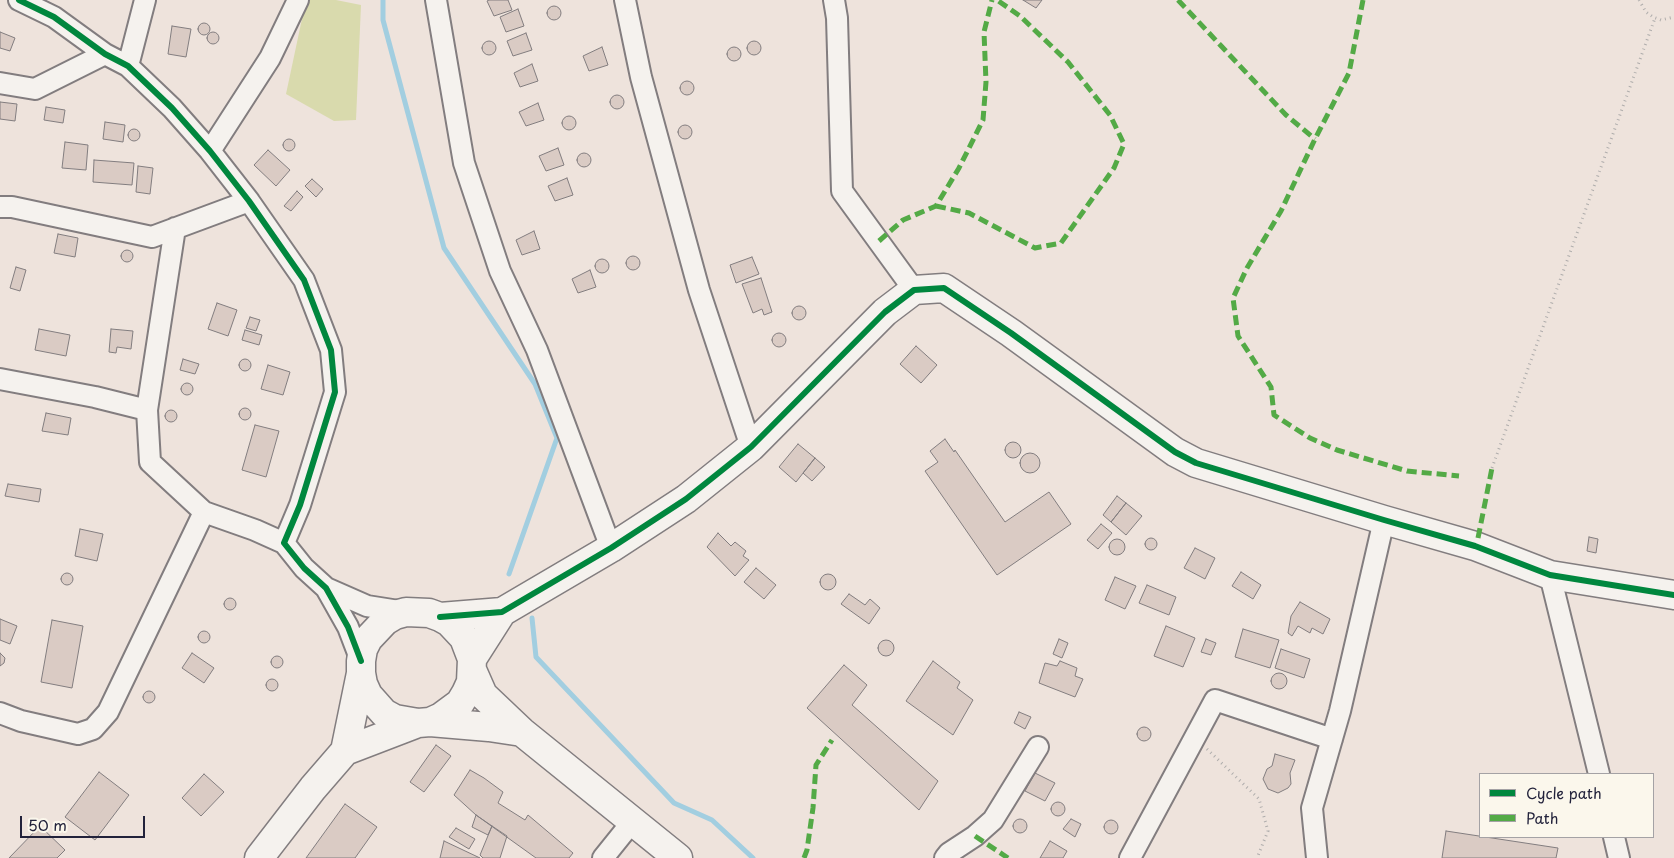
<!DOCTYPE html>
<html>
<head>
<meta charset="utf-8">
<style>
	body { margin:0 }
	#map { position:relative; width:1674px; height:858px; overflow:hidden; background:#eee3dc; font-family:"Playpen Sans",sans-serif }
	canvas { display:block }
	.legend { position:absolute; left:1479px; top:773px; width:175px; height:65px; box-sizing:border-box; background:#fbf7ec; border:1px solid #a4a2a5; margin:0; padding:6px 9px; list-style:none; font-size:15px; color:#22223b }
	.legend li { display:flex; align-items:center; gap:10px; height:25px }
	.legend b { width:25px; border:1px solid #a4a2a5 }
	.scale { position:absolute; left:20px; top:816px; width:125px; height:22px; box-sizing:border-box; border:2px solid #22223b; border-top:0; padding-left:6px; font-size:15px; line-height:18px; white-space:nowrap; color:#22223b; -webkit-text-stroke:4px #fbf7ec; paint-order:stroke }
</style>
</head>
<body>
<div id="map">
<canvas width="1674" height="858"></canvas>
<ul class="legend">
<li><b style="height:6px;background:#00873e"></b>Cycle path</li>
<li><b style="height:6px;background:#53aa46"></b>Path</li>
</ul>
<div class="scale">50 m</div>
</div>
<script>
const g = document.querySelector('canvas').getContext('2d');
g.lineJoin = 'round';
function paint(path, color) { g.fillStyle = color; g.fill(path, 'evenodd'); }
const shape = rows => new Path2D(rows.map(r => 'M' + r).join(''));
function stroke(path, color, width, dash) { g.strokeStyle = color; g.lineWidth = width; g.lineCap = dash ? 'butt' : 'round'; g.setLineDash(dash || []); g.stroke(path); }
paint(shape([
	[306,0,336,0,361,5,356,120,334,121,286,94]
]), '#d9daad');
stroke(shape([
	[383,0,383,20,444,248,535,384,557,438,509,574],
	[532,618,536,657,674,803,712,820,753,858]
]), '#a2cee0', 5);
const building = shape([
	[489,0,508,0,512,10,494,16,487,1,489,0],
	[1023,0,1042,0,1036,8,1023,0],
	'547 13a7 7 0 1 1 14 0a7 7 0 1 1-14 0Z',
	[518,9,524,26,506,32,500,17,518,9],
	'198 29a6 6 0 1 1 12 0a6 6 0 1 1-12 0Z',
	[172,26,191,29,186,57,168,54,172,26],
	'207 38a6 6 0 1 1 12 0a6 6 0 1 1-12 0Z',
	[0,32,15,38,10,51,0,48,0,32],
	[526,33,532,50,513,56,507,41,526,33],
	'482 48a7 7 0 1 1 14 0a7 7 0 1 1-14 0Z',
	'747 48a7 7 0 1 1 14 0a7 7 0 1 1-14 0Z',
	[602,47,608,65,589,71,583,56,602,47],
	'727 54a7 7 0 1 1 14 0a7 7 0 1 1-14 0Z',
	[532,64,538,81,520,87,514,73,532,64],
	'680 88a7 7 0 1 1 14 0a7 7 0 1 1-14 0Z',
	'610 102a7 7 0 1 1 14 0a7 7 0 1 1-14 0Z',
	[0,102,17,104,15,121,0,119,0,102],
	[538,103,544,120,526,126,519,112,538,103],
	[46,107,65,110,63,123,44,120,46,107],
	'562 123a7 7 0 1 1 14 0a7 7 0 1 1-14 0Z',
	[105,122,125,125,123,142,103,139,105,122],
	'678 132a7 7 0 1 1 14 0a7 7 0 1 1-14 0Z',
	'128 135a6 6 0 1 1 12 0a6 6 0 1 1-12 0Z',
	'283 145a6 6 0 1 1 12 0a6 6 0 1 1-12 0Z',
	[65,142,88,145,86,170,62,168,65,142],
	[558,148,564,165,546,171,539,156,558,148],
	[268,150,290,170,276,186,254,165,268,150],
	'577 160a7 7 0 1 1 14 0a7 7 0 1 1-14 0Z',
	[94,160,134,163,132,185,93,182,94,160],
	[138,166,153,168,150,194,136,192,138,166],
	[567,178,573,195,555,201,548,186,567,178],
	[312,179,323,189,316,197,305,186,312,179],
	[297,191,303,197,291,211,284,206,297,191],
	[534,231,540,249,522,255,516,240,534,231],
	[58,234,78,238,75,257,54,253,58,234],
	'121 256a6 6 0 1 1 12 0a6 6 0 1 1-12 0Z',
	'626 263a7 7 0 1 1 14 0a7 7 0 1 1-14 0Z',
	[752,257,759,274,736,283,730,265,752,257],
	'595 266a7 7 0 1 1 14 0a7 7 0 1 1-14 0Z',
	[16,267,26,270,20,291,10,288,16,267],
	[590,270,596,287,578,293,572,279,590,270],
	[761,278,772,312,764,315,762,309,753,313,742,284,761,278],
	[217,303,237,310,228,336,208,329,217,303],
	'792 313a7 7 0 1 1 14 0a7 7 0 1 1-14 0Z',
	[250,317,260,320,256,331,246,328,250,317],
	[39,329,70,335,66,356,35,350,39,329],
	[111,329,133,331,131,349,117,347,116,353,109,352,111,329],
	[245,330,262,335,259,345,242,340,245,330],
	'772 340a7 7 0 1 1 14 0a7 7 0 1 1-14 0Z',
	[916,346,937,365,921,383,900,364,916,346],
	'239 365a6 6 0 1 1 12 0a6 6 0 1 1-12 0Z',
	[183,359,199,364,195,374,180,370,183,359],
	[268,365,290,372,283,395,261,389,268,365],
	'181 389a6 6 0 1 1 12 0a6 6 0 1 1-12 0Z',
	'239 414a6 6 0 1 1 12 0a6 6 0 1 1-12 0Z',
	'165 416a6 6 0 1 1 12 0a6 6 0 1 1-12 0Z',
	[46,413,71,418,68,435,42,431,46,413],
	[255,425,279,431,266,477,242,470,255,425],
	[945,439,954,452,955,450,1005,522,1049,492,1071,524,997,575,925,471,938,462,930,451,945,439],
	'1005 450a8 8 0 1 1 16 0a8 8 0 1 1-16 0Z',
	[798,444,815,458,796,482,779,467,798,444],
	'1020 463a10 10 0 1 1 20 0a10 10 0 1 1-20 0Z',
	[815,458,825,467,812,481,803,473,815,458],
	[8,484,41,489,39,502,5,496,8,484],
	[1117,496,1126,503,1111,522,1103,515,1117,496],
	[1126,503,1142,516,1126,535,1111,522,1126,503],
	[1101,524,1112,533,1098,549,1087,540,1101,524],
	[80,529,103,534,97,561,75,556,80,529],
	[718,533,731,546,735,542,746,551,743,556,749,560,735,576,707,547,718,533],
	[1589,537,1598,539,1596,553,1587,551,1589,537],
	'1145 544a6 6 0 1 1 12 0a6 6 0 1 1-12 0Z',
	'1109 547a8 8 0 1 1 16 0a8 8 0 1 1-16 0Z',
	[1195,548,1215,558,1205,579,1184,568,1195,548],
	[756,568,776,585,764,599,744,582,756,568],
	[1241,572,1261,585,1253,599,1232,586,1241,572],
	'61 579a6 6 0 1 1 12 0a6 6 0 1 1-12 0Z',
	'820 582a8 8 0 1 1 16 0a8 8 0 1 1-16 0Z',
	[1115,577,1136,586,1125,609,1105,600,1115,577],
	[1147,585,1176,597,1169,615,1139,603,1147,585],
	[849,594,865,605,870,599,880,608,869,624,841,604,849,594],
	'224 604a6 6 0 1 1 12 0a6 6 0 1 1-12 0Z',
	[1300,602,1330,619,1323,634,1312,628,1310,633,1298,626,1292,636,1288,633,1291,616,1300,602],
	[0,619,17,626,10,644,0,640,0,619],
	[52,620,83,626,72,688,41,682,52,620],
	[1166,626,1195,638,1183,667,1154,656,1166,626],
	[1243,629,1279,640,1270,668,1235,657,1243,629],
	'198 637a6 6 0 1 1 12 0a6 6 0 1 1-12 0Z',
	[1059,639,1068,643,1062,658,1053,654,1059,639],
	[1206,639,1216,643,1211,655,1201,652,1206,639],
	'878 648a8 8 0 1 1 16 0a8 8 0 1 1-16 0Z',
	[1281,649,1310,659,1304,678,1275,668,1281,649],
	[0,653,5,658,4,663,0,666,0,653],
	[192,653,214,668,204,683,182,668,192,653],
	'271 662a6 6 0 1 1 12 0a6 6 0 1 1-12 0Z',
	[933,661,960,682,957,688,973,700,953,735,906,701,933,661],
	[1060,661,1077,668,1075,676,1083,679,1075,697,1039,683,1045,663,1057,666,1060,661],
	[844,665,867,685,852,705,938,781,919,810,807,708,844,665],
	'1271 681a8 8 0 1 1 16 0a8 8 0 1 1-16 0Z',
	'266 685a6 6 0 1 1 12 0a6 6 0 1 1-12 0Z',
	'143 697a6 6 0 1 1 12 0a6 6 0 1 1-12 0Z',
	[1019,712,1031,717,1025,729,1014,723,1019,712],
	'1137 734a7 7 0 1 1 14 0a7 7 0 1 1-14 0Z',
	[436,745,451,756,424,792,410,782,436,745],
	[1275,754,1295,760,1290,773,1291,784,1288,788,1278,793,1268,789,1263,779,1267,769,1272,766,1275,754],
	[470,770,484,778,503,792,498,803,525,820,528,815,573,853,569,858,536,858,476,815,454,795,470,770],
	[99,772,129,795,95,840,65,817,99,772],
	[1035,773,1055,783,1045,801,1025,791,1035,773],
	[204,774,224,792,201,816,182,798,204,774],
	'1051 809a7 7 0 1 1 14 0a7 7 0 1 1-14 0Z',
	[345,804,377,827,355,858,306,858,345,804],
	[476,815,492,826,488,835,472,827,476,815],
	'1013 826a7 7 0 1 1 14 0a7 7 0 1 1-14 0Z',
	[1071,819,1081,824,1075,837,1063,829,1071,819],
	'1104 827a7 7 0 1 1 14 0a7 7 0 1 1-14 0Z',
	[40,826,65,850,57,858,9,858,40,826],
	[492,826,507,836,500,858,483,858,480,855,492,826],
	[456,828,475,839,469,849,449,837,456,828],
	[1446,831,1558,848,1556,858,1442,858,1446,831],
	[444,841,480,858,440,858,444,841],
	[1050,841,1067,851,1063,858,1040,858,1050,841]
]);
paint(building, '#dacbc4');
stroke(building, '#827d7f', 1);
const street = shape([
	[19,0,54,17,105,54,128,66,172,108,210,151,249,201,304,280,331,350,335,392,300,505,284,543,304,568,326,588,348,627,361,661],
	[436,0,464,163,500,271,537,350,611,548],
	[625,0,641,77,699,290,751,447],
	[834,0,837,18,842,191,914,290],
	[128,66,145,0],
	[0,83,35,89,105,54],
	[210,151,270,58,298,0],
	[0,207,12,207,152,237,249,201],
	[175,228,147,410,150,462,204,512,255,530,284,543],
	[0,379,95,397,147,410],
	[1550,575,1599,774],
	[326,588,367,606,405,612],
	[0,713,21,721,78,734,93,729,108,712,204,512],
	[1614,837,1619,858],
	[603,858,632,822],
	[945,858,949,853,975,836,993,820,1038,747],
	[1130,858,1215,700,1332,739],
	[1317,858,1312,808,1340,711,1384,520]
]);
const secondary = shape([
	[440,617,502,612,611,548,686,499,751,447,885,312,914,290,944,288,1011,333,1175,452,1196,463,1384,520,1475,546,1550,575,1674,595],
	[472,659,502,612],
	[472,670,483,695,522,732,678,858],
	[430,722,489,727,522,732],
	[345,751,361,673,361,661,363,649,368,639,385,621,395,615,406,612,429,613,440,617,449,622,464,638,472,659,471,682,466,693,460,703,441,717,430,722,418,723,395,719,384,713,368,695,363,684,361,673],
	[259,858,313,788,345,751,418,723]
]);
stroke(street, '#827d7f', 24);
stroke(secondary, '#827d7f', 31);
stroke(shape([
	[1639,0,1646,12,1653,17,1661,20,1674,17],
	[1492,468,1655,18],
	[1207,749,1259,799,1268,831,1257,858]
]), '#afadac', 3, [1, 4]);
stroke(street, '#f5f2ee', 20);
stroke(secondary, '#f5f2ee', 28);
stroke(shape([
	[1178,0,1286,115,1315,139],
	[1363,0,1349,73,1315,139,1281,211,1247,268,1233,298,1238,336,1271,387,1274,415,1310,438,1337,450,1407,471,1459,476],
	[936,206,969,213,1035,248,1061,243,1114,168,1124,144,1110,115,1068,62,1020,16,997,0],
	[879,241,903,220,936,206,959,168,983,120,986,82,984,32,992,0],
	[1478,538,1492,468],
	[975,836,1008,858],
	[804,858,807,850,813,808,816,765,832,740]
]), '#53aa46', 5, [10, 5]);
stroke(shape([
	[19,0,54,17,105,54,128,66,172,108,210,151,249,201,304,280,331,350,335,392,300,505,284,543,304,568,326,588,348,627,361,661],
	[440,617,502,612,611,548,686,499,751,447,885,312,914,290,944,288,1011,333,1175,452,1196,463,1384,520,1475,546,1550,575,1674,595]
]), '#00873e', 6);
</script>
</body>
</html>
